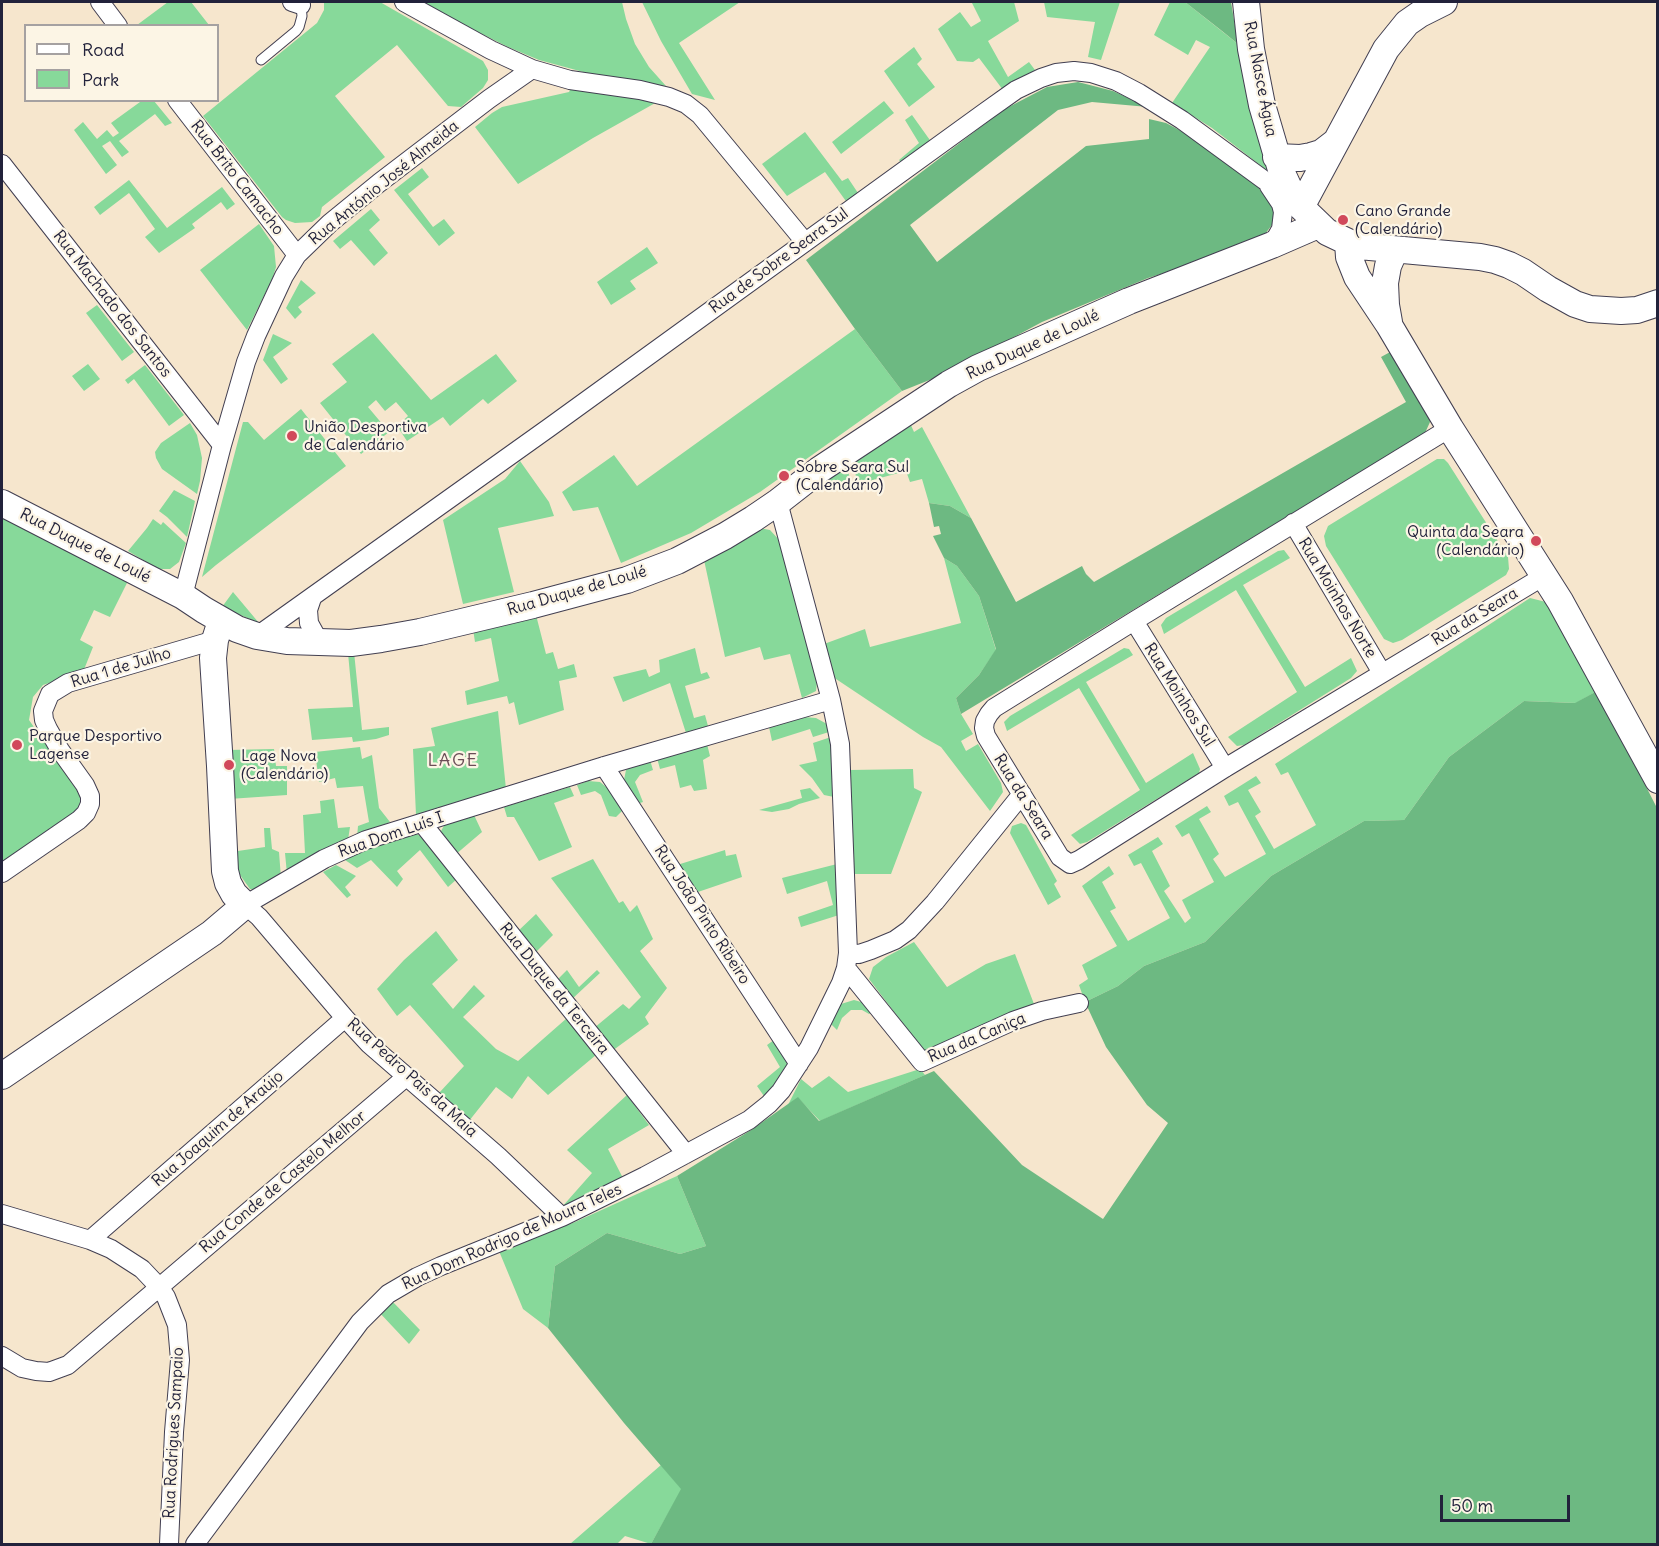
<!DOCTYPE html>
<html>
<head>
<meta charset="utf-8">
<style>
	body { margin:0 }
	#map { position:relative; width:1659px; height:1546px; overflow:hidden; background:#f6e6cd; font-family:Delius,sans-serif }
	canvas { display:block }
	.frame { position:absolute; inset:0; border:3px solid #22223b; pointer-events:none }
	.legend { position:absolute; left:24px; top:24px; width:195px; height:78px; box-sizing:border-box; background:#fcf5e5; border:2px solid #a5a1a1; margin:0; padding:8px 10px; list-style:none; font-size:18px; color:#22223b }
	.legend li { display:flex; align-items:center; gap:12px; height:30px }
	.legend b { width:30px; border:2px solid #a5a1a1 }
	.scale { position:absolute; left:1440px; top:1495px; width:130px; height:27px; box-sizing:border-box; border:3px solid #22223b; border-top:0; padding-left:8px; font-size:18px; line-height:21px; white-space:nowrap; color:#22223b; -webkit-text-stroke:4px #fcf5e5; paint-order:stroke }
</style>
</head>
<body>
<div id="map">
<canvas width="1659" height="1546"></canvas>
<div class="frame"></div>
<ul class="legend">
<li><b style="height:8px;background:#fff"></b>Road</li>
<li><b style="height:16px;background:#87d99a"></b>Park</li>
</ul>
<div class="scale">50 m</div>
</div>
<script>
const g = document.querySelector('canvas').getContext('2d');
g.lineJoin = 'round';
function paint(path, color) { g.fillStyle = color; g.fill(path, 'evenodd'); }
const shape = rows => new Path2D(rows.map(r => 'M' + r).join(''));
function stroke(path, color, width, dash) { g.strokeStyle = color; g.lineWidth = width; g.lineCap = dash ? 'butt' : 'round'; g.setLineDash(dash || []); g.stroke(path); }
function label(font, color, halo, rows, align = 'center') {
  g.font = font + ' Delius,sans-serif'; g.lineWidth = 4.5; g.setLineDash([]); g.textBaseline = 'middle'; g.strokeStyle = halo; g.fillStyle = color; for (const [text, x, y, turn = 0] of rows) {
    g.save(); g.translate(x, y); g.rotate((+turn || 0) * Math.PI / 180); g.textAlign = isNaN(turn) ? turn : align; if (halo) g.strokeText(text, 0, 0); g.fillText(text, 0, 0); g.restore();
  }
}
paint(shape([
	[168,2,191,2,209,25,137,25],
	[324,2,380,2,483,61,488,70,488,80,483,88,461,107,448,106,397,45,335,96,385,157,322,207,320,216,312,222,295,223,286,220,282,217,203,116,317,23,324,10],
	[418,2,622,2,626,19,635,44,649,67,666,86,587,73,539,60,508,47],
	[642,2,740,2,679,43,715,100,692,94,661,41],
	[974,2,1014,2,1019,21,988,41,1008,77,1029,62,1035,70,1015,82,1003,90,979,58,973,62,957,61,938,29,960,12,971,27,981,21,972,3],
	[1044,2,1120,2,1101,60,1088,57,1095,22,1047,17],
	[1170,2,1185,2,1238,44,1243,77,1269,172,1212,128,1172,103,1210,47,1196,40,1188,55,1154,35],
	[914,47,922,59,917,64,935,87,909,107,884,71],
	[571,88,657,102,593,138,518,184,475,127,492,113,502,107,569,92],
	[139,101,154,101,172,123,165,126,155,114,119,141,129,152,122,157,110,141,102,146,117,165,106,174,74,130,83,122,97,139,107,130,113,137,119,133,111,123,140,102],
	[884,101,894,113,841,154,832,142],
	[912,115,932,143,903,165,899,160,919,143,905,120],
	[805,132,842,181,848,178,860,196,848,204,825,172,787,196,762,164],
	[422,168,429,177,408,194,433,227,444,219,455,233,439,246,394,190],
	[129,180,167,228,222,187,235,204,227,210,221,202,192,224,195,228,159,253,145,237,155,229,129,193,100,215,94,207],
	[371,209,380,220,369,230,388,253,374,266,351,240,340,249,333,241],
	[259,224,274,246,276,267,272,280,247,330,200,270],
	[647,247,658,263,630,281,636,289,611,305,597,282],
	[301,280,316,293,298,307,302,312,295,319,286,308],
	[97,305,134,352,122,361,86,313],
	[855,329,902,391,760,492,691,533,621,563,598,507,573,511,562,492,614,455,637,486],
	[373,333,431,400,496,354,517,381,488,404,483,399,450,426,443,417,407,441,397,426,408,416,396,402,385,411,376,400,368,407,389,432,361,454,320,403,347,382,332,364],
	[273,334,292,343,273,357,288,379,281,384,263,360],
	[88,364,100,379,84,391,72,376],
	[145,365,184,415,169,426,134,379,128,384,125,380],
	[301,409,346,466,216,565,202,577,243,422,248,422,264,440],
	[190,423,197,435,202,458,200,481,197,494,162,469,156,458,155,452,161,443],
	[910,423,914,432,922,427,971,518,950,506,929,503,922,479,910,482,906,471,858,484,853,465,847,468,852,485,832,491,828,476],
	[1437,459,1444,459,1448,463,1508,557,1509,569,1506,575,1402,640,1393,643,1384,639,1326,546,1324,536,1328,526],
	[520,461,549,502,554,516,498,528,514,592,463,604,443,520,505,479],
	[174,490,195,501,187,537,167,517,159,511],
	[2,511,129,579,110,617,94,610,80,640,93,647,83,672,43,685,33,697,29,720,79,791,82,803,74,814,2,862],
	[153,519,161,525,163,522,186,543,179,562,170,569,158,569,128,551,147,528],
	[759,528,770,530,781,542,817,682,816,691,802,698,790,654,764,660,760,647,725,657,704,560],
	[1284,550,1290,558,1243,585,1305,687,1351,658,1357,671,1351,678,1244,745,1237,746,1228,737,1297,692,1236,590,1164,634,1161,625,1166,618,1278,551],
	[944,558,957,566,979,596,996,650,979,675,956,698,961,714,973,734,961,741,966,751,978,744,1001,783,1003,792,990,811,941,747,923,737,833,677,824,644,865,629,870,647,961,623],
	[233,592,259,623,222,607],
	[1530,598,1546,602,1597,691,1576,703,1524,701,1449,757,1404,820,1364,821,1271,876,1205,942,1144,966,1118,986,1085,1002,1079,985,1088,979,1082,965,1117,946,1082,886,1109,866,1114,874,1102,882,1116,908,1110,911,1128,941,1170,918,1141,863,1134,866,1128,855,1158,837,1163,844,1152,851,1170,886,1164,891,1185,923,1191,918,1182,900,1214,882,1189,833,1182,837,1175,826,1207,806,1211,812,1199,819,1219,854,1213,859,1225,877,1266,854,1238,802,1229,806,1224,796,1256,776,1261,783,1248,790,1261,812,1255,816,1274,849,1316,825,1288,772,1281,775,1275,764],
	[536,615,546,654,553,652,558,669,574,664,577,677,559,681,564,710,519,725,514,702,509,704,507,696,467,705,465,691,499,681,491,638,475,642,473,629],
	[695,648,701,674,707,672,710,678,685,686,694,718,705,715,708,726,686,733,670,683,623,702,613,677,646,669,649,677,660,672,659,660],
	[1124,648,1129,649,1133,655,1086,682,1146,783,1193,753,1200,769,1199,773,1194,776,1087,842,1080,844,1071,835,1140,790,1079,688,1007,731,1004,722,1010,716],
	[354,652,362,730,389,727,389,735,376,739,353,742,352,737,312,740,308,709,353,707,348,653],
	[498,711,506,789,416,815,413,749,435,746,431,728],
	[804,717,816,718,827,724,829,732,813,737,810,729,772,741,769,727],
	[831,737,834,797,824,795,812,778,799,765,817,761,813,743],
	[707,744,710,756,703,760,707,789,694,791,691,785,680,788,675,765,660,769,657,758],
	[360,747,362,759,372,755,379,808,390,822,357,837,358,826,369,822,363,786,337,788,335,778,319,782,315,752],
	[274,749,276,766,287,766,287,795,229,799,228,750],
	[650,760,653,770,640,775,635,782,643,802,637,804,624,780,626,770,636,764],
	[913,769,914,788,922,792,891,874,853,874,850,770],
	[588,781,600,782,611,791,623,810,616,817,609,816,601,795,595,791,581,795,577,785],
	[570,787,574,796,554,803,572,847,539,861,514,817,507,817,504,807],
	[810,788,820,798,799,804,789,809,772,812,759,810,802,798,800,790],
	[334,799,338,828,350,827,348,840,287,874,285,853,305,853,303,815,321,813,320,801],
	[474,815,482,832,455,855,449,847,441,831,445,824],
	[1021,823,1026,825,1057,881,1054,884,1061,897,1048,905,1010,833,1012,826],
	[264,828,270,828,272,849,279,852,281,878,259,890,250,889,240,875,231,852,265,847],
	[417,834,423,838,457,879,448,887,420,850,397,871,403,879,397,887,371,860,357,868,345,860,373,846],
	[725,850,726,856,736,854,742,877,695,893,677,865],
	[593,859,619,903,623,901,630,912,637,905,653,939,640,951,667,988,645,1017,649,1024,612,1051,594,1028,623,1004,629,1009,641,997,551,878],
	[837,864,839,915,801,927,798,917,833,905,827,881,787,894,782,878],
	[336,865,356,876,345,887,351,895,347,898,323,872],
	[536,914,553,935,534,954,517,932],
	[436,931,458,960,432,984,453,1009,474,985,485,996,463,1017,496,1049,518,1061,567,1018,596,1055,548,1095,528,1076,512,1099,496,1087,469,1121,439,1093,464,1066,410,1005,397,1016,377,989,404,960],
	[914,942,947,987,986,964,1015,954,1034,1004,929,1050,923,1050,869,979,873,967,886,957],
	[567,970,579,987,597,970,600,973,571,1000,556,981],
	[854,1000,865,1003,873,1012,869,1014,862,1010,851,1010,842,1018,837,1030,830,1023,841,1004],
	[774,1040,788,1061,787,1073,766,1099,757,1086,780,1067,767,1045],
	[920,1069,925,1075,820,1121,798,1098,788,1105,801,1079,812,1088,829,1076,848,1092],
	[627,1095,649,1125,608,1149,624,1180,561,1208,592,1173,567,1150],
	[677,1176,706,1246,680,1254,607,1233,555,1266,548,1328,523,1309,499,1251,575,1222],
	[392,1301,420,1330,409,1344,378,1311],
	[661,1465,682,1489,651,1544,625,1536,617,1544,570,1544]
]), '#87d99a');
paint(shape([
	[1185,2,1231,2,1238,44,1222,31],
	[1078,82,1113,91,1148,107,1092,102,1058,110,910,225,937,262,1086,146,1149,139,1149,119,1166,123,1202,142,1257,186,1273,205,1275,221,1265,234,1234,251,1148,278,1042,322,947,373,902,391,855,329,806,260,1003,110,1047,87],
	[1392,351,1429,409,1430,422,1425,433,961,714,956,698,979,675,996,649,979,596,957,566,944,558,933,536,941,534,939,526,934,527,929,503,950,506,971,518,1016,602,1082,566,1086,574,1094,582,1406,402,1381,357],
	[1597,691,1657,808,1657,1544,651,1544,681,1489,624,1423,548,1328,555,1266,607,1233,680,1254,706,1246,677,1176,751,1130,798,1097,819,1121,934,1071,1022,1165,1103,1219,1168,1123,1147,1105,1106,1047,1085,1002,1118,986,1144,966,1205,942,1271,876,1364,821,1404,820,1449,757,1524,701,1575,703]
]), '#6db982');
const lane = shape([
	[261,60,296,31,299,27,302,16,301,5]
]);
const street = shape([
	[100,2,118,26],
	[292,2,301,5],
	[404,2,491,50,532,69,570,80,640,90,669,97,686,104,700,115,805,242],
	[177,100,297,255],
	[2,164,222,445],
	[1269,186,1281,204,1283,212,1281,229,1272,245],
	[1450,428,1134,621,994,708,989,714,985,721,984,728,986,736,1060,857,1070,864,1079,860,1225,768,1544,576],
	[1293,523,1382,673],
	[183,596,222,445,246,362,256,336,284,276,297,255,330,223,379,183,489,99,532,69],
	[312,598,308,610,309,623,320,643],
	[1134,621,1225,768],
	[257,636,550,427,985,112,1016,90,1041,78,1056,73,1074,71,1091,73,1116,81,1139,93,1182,120,1264,180,1293,197],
	[604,766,799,1064],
	[422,823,686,1154],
	[2,873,79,820,86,813,90,804,90,796,85,785,60,750,48,729,44,720,43,711,50,694,68,683,215,640],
	[848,953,859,954,871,950,895,940,909,930,935,902,1022,794],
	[846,968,922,1062,1013,1021,1042,1011,1079,1003],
	[2,1214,90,1240,111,1249,142,1269,159,1287,166,1297,177,1325,180,1360,174,1432,169,1544],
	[562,1217,498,1156,369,1044,345,1018,259,917,245,905,324,859,366,840,604,766,831,700],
	[90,1240,345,1018],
	[2,1356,22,1368,36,1371,49,1372,68,1365,406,1077],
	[195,1544,360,1322,388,1294,417,1277,441,1266,562,1217,645,1176,749,1120,769,1104,781,1091,809,1048,841,983,846,968,848,953,840,744,831,700,778,502]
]);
const secondary = shape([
	[1246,2,1251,49,1262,105,1282,173,1293,197,1301,207,1327,232,1348,242,1359,246,1480,257,1495,260,1509,265,1523,272,1548,289,1575,304,1590,309,1621,311,1637,310,1658,303],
	[1276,157,1300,158,1311,156,1321,153,1334,143],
	[1301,207,1386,49,1407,23,1420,14,1444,2],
	[1348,242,1349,257,1357,277,1389,325,1450,428,1560,601,1658,780],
	[1389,322,1386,305,1385,283,1388,266,1395,250],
	[2,503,183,596,204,610,237,629,257,636,287,641,351,643,381,639,420,632,533,605,627,580,677,561,725,536,753,519,778,502,819,470,949,384,978,368,1129,301,1272,245,1318,225],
	[2,1076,212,933,245,905,234,894,228,883,225,871,220,766,213,658,215,640,221,621]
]);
stroke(lane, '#423f51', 11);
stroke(street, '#423f51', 20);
stroke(secondary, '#423f51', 28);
stroke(lane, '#fff', 9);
stroke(street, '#fff', 18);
stroke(secondary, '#fff', 26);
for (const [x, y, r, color] of [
	[1343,220,6,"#d1495b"],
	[292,436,6,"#d1495b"],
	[784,476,6,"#d1495b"],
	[1536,541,6,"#d1495b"],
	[17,745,6,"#d1495b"],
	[229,765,6,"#d1495b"]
]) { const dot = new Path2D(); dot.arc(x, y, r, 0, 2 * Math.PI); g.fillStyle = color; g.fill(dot); stroke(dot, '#fcf5e5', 2); }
label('16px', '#22223b', '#fcf5e5', [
	["Rua Nasce Água",1260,79,79],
	["Rua Brito Camacho",237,178,52],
	["Rua António José Almeida",384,183,-39],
	["Rua de Sobre Seara Sul",779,261,-36],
	["Rua Machado dos Santos",112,304,52],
	["Rua Duque de Loulé",1033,345,-25],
	["Rua Duque de Loulé",85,546,27],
	["Rua Duque de Loulé",577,591,-16],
	["Rua Moinhos Norte",1337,598,59],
	["Rua da Seara",1475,617,-31],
	["Rua 1 de Julho",121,668,-17],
	["Rua Moinhos Sul",1179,695,58],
	["Rua da Seara",1023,797,58],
	["Rua Dom Luís I",391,835,-19],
	["Rua João Pinto Ribeiro",702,915,57],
	["Rua Duque da Terceira",554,989,51],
	["Rua da Caniça",977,1038,-23],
	["Rua Pedro Pais da Maia",412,1078,42],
	["Rua Joaquim de Araújo",218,1129,-41],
	["Rua Conde de Castelo Melhor",283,1182,-40],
	["Rua Dom Rodrigo de Moura Teles",512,1237,-24],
	["Rua Rodrigues Sampaio",174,1433,-87]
]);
label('16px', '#22223b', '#fcf5e5', [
	["Cano Grande",1355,211],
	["(Calendário)",1355,229],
	["União Desportiva",304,427],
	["de Calendário",304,445],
	["Sobre Seara Sul",796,467],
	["(Calendário)",796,485],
	["Quinta da Seara",1524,532,"right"],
	["(Calendário)",1524,550,"right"],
	["Parque Desportivo",29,736],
	["Lagense",29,754],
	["Lage Nova",241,756],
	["(Calendário)",241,774]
], 'left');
g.letterSpacing = '1.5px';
label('18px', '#6b4d57', '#fcf5e5', [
	["LAGE",453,761]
]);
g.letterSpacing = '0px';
</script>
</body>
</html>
